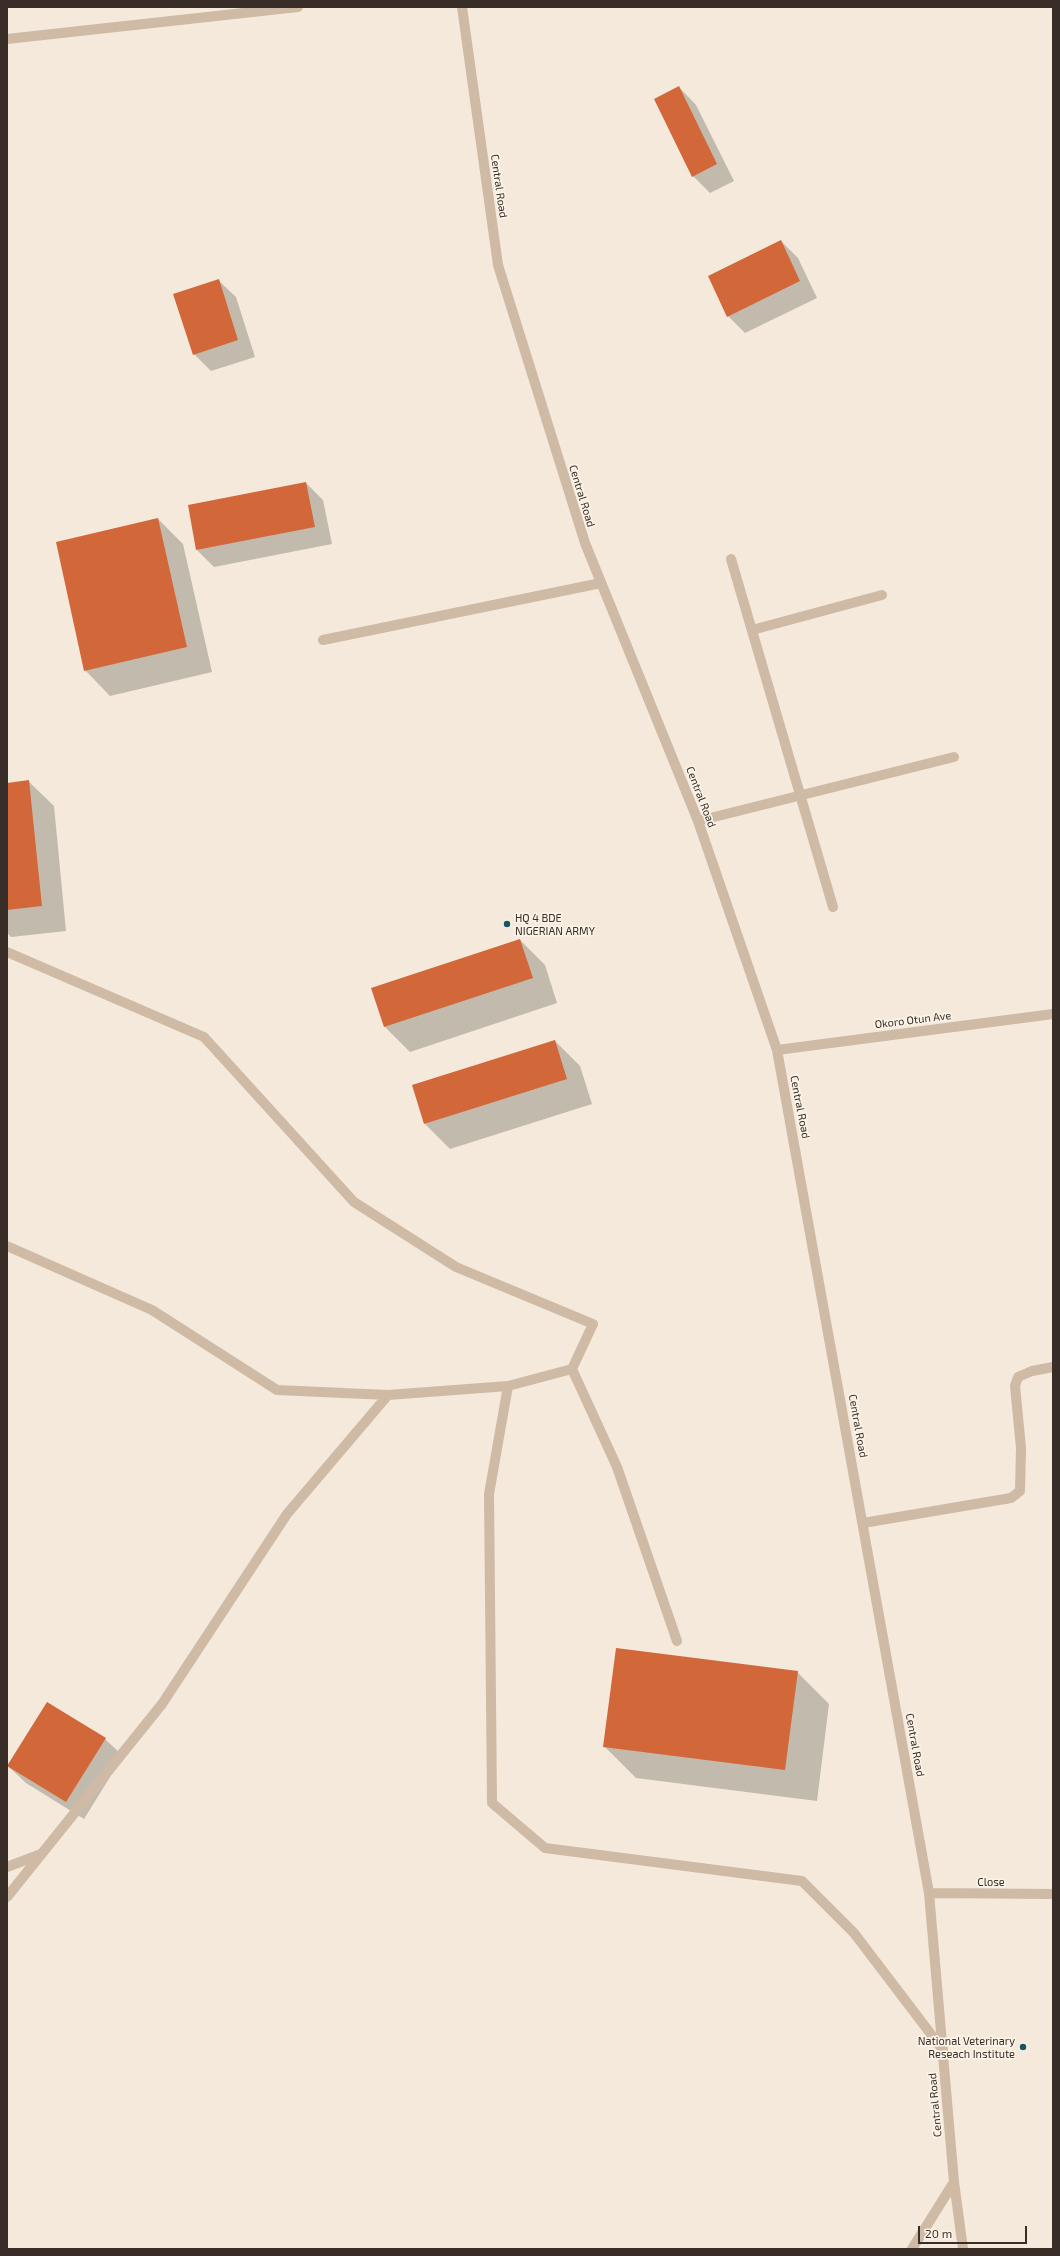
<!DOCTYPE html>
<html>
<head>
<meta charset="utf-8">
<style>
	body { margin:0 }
	#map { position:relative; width:1060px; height:2256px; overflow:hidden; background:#f4e9da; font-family:"Exo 2",sans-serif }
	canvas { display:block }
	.frame { position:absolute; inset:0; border:8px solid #392e27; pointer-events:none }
	.scale { position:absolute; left:918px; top:2226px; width:109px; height:18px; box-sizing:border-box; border:2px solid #392e27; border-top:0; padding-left:5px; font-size:12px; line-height:14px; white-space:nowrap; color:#392e27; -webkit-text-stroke:3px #fbf3e7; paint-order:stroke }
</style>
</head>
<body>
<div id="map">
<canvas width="1060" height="2256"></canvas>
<div class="frame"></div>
<div class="scale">20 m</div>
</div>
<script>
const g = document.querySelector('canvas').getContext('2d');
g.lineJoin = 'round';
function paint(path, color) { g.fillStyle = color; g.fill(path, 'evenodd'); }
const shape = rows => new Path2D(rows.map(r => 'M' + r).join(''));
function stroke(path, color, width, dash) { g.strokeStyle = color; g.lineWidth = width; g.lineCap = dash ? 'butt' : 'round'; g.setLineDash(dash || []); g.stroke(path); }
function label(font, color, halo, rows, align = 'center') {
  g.font = font + ' "Exo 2",sans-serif'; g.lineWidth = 3.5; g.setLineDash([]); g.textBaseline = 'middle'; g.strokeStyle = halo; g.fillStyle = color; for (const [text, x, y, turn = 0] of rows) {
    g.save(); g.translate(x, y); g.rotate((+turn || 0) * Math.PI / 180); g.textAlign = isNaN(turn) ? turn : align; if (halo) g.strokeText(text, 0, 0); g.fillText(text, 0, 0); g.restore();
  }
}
paint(shape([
	[679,87,696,105,734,181,710,193,693,176],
	[781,241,798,258,817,298,745,333,728,316],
	[218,280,236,297,255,357,211,371,194,354],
	[306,483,323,500,332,544,214,567,197,550],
	[158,519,183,544,212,672,110,696,85,670],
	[28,781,54,806,66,931,11,937,7,933,7,784],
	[520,940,545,965,557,1003,410,1052,385,1027,372,989],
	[555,1041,580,1066,592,1104,450,1149,425,1124],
	[797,1672,829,1704,817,1801,636,1778,604,1746],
	[105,1739,123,1756,84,1819,26,1783,8,1766]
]), '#0003');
paint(shape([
	[679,86,717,164,692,177,654,99],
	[781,240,800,281,727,317,708,276],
	[219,279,238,340,193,355,173,294],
	[306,482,315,527,196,550,188,505],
	[158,518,187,647,84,671,56,542],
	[29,780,42,906,7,910,7,783],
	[520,939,533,978,384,1027,371,988],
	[555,1040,567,1079,424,1124,412,1085],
	[616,1648,798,1671,785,1770,603,1747],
	[47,1702,106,1738,66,1802,7,1766]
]), '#d2673a');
stroke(shape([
	[731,559,833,907],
	[752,630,882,595],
	[323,640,601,583],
	[698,821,954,757],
	[7,952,204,1037,354,1202,456,1267,593,1324,572,1369],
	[7,1246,152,1310,277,1390,388,1395,508,1386],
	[863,1523,1011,1498,1020,1491,1021,1448,1015,1386,1018,1377,1032,1371,1053,1367],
	[677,1641,617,1467,572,1369,508,1386,489,1494,492,1803,545,1848,802,1881,854,1933,943,2050],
	[7,1867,41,1854],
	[7,1897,162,1704,287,1514,388,1395]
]), '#cebaa5', 10);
stroke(shape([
	[462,7,498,265,585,543,698,821,777,1050,929,1893,954,2182,963,2249],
	[7,39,298,7],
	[777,1050,1053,1014],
	[929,1893,1053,1894],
	[912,2249,954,2182]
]), '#cebaa5', 10);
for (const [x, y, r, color] of [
	[507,924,4,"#18565f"],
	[1023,2047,4,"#18565f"]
]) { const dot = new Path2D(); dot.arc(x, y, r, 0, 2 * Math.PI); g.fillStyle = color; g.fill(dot); stroke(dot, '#fbf3e7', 1.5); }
label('11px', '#392e27', '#fbf3e7', [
	["Central Road",499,186,82],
	["Central Road",582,496,73],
	["Central Road",701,797,69],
	["Okoro Otun Ave",913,1020,-7],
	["Central Road",800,1107,79],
	["Central Road",858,1426,80],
	["Central Road",915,1745,80],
	["Close",991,1882],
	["Central Road",935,2105,-95]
]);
label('11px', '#392e27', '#fbf3e7', [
	["HQ 4 BDE",515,918],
	["NIGERIAN ARMY",515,931],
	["National Veterinary",1015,2041,"right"],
	["Reseach Institute",1015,2054,"right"]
], 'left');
</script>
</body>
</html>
